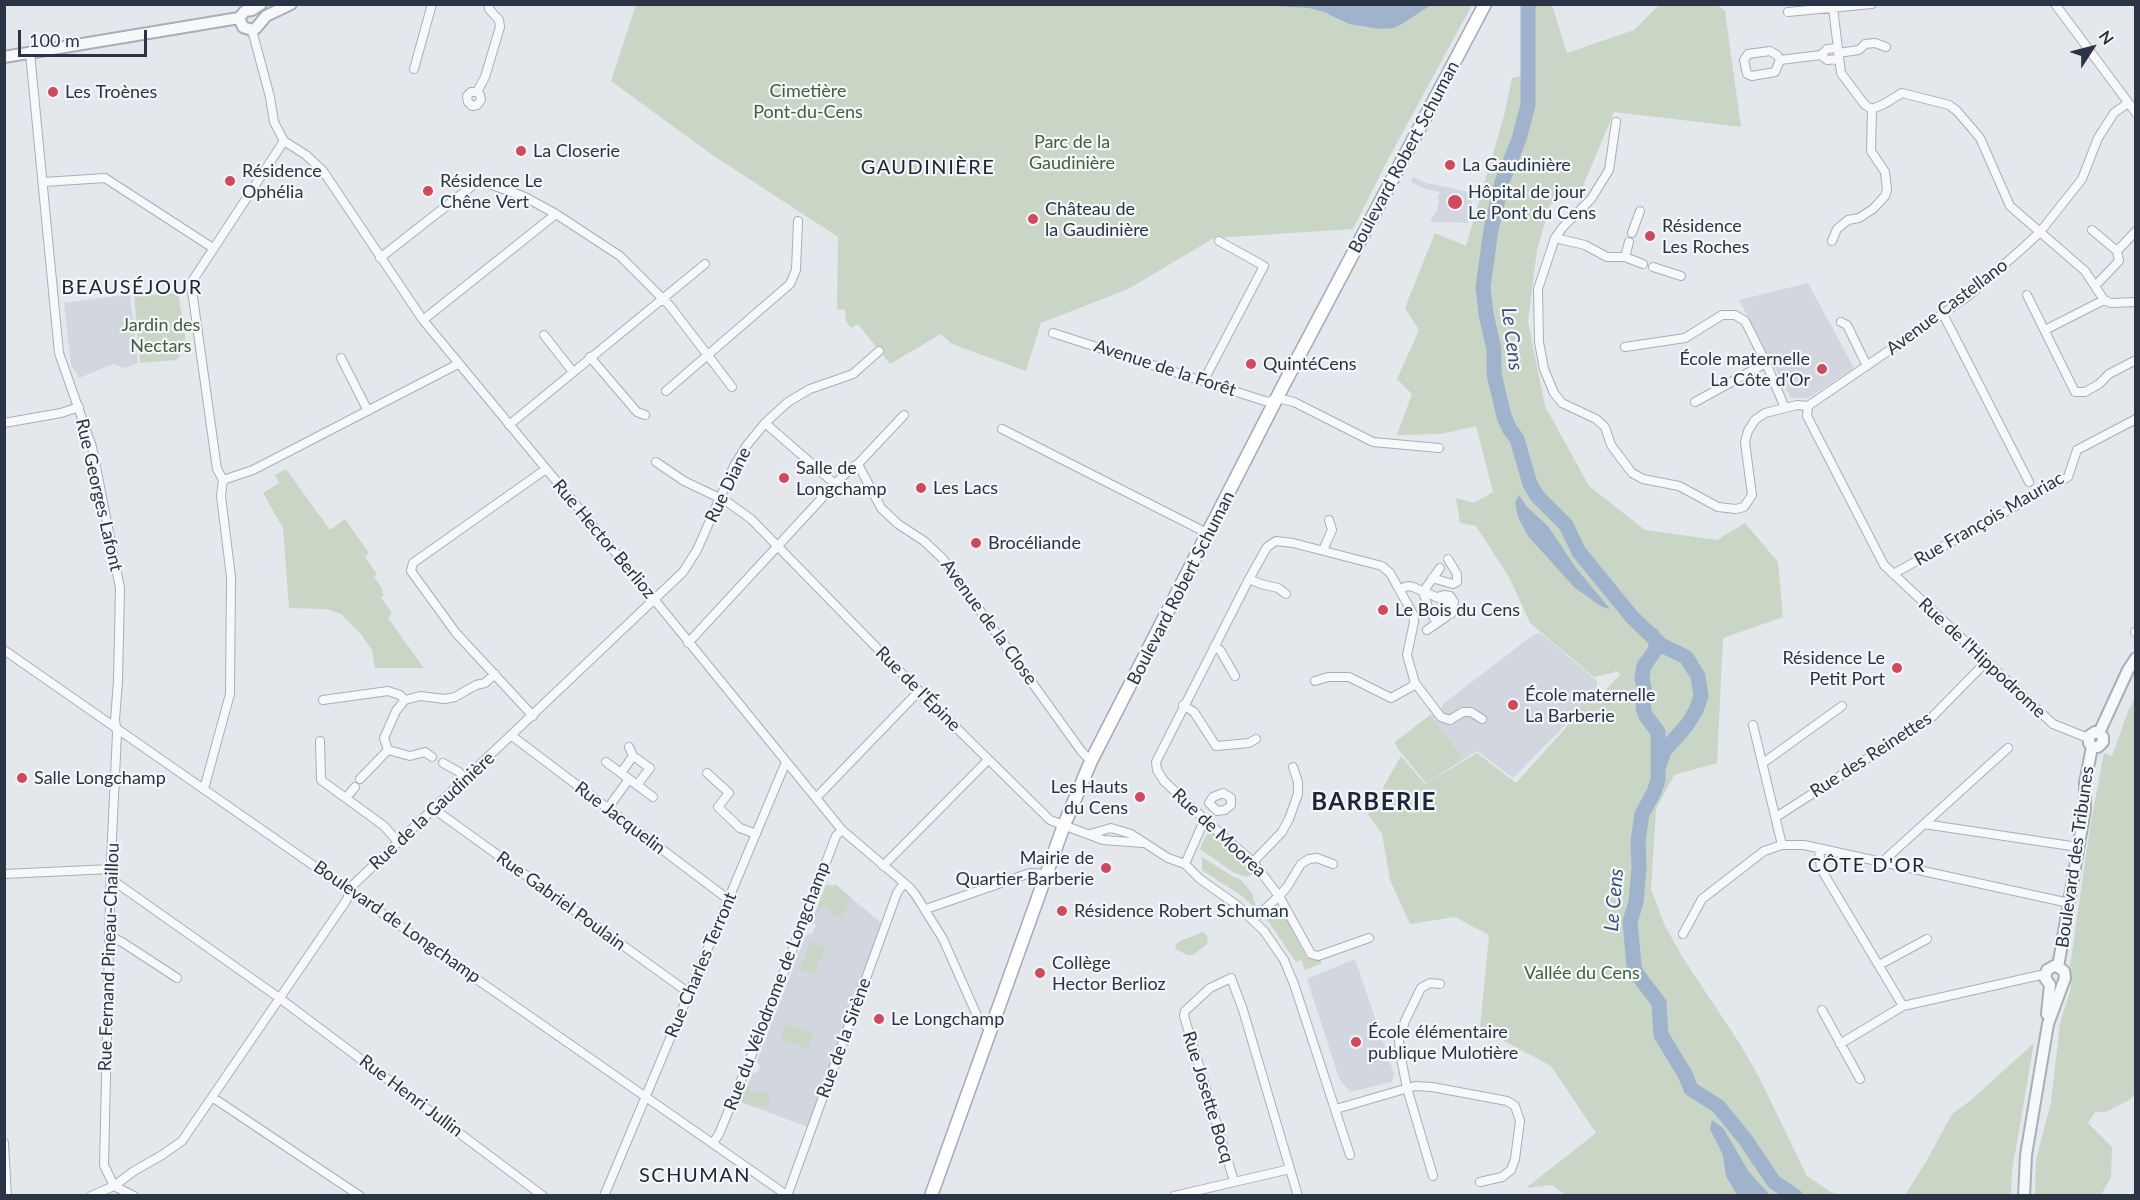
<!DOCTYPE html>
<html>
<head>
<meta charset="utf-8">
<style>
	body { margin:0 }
	#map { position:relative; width:2140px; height:1200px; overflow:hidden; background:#e4e7ec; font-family:Lato,sans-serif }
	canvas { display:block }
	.frame { position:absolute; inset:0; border:6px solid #2b3445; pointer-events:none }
	.north { position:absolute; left:2062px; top:18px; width:60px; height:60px; -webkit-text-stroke:4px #f4f6f9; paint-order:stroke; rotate:54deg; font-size:16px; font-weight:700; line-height:24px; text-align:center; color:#2b3445 }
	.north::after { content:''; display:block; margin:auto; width:21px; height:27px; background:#2b3445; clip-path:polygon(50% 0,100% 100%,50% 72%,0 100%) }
	.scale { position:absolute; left:18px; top:30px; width:129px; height:27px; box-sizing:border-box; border:3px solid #2b3445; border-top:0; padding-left:8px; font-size:18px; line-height:21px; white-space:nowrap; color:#2b3445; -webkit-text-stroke:4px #f4f6f9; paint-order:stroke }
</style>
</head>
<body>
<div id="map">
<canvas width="2140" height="1200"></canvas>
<div class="frame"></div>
<div class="north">N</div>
<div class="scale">100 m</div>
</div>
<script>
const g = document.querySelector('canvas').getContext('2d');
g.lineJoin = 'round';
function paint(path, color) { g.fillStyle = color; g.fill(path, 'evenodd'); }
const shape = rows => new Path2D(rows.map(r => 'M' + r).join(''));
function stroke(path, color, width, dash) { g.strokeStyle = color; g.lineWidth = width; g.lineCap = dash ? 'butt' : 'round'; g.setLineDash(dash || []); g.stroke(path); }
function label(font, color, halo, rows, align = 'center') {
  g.font = font + ' Lato,sans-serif'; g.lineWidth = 4.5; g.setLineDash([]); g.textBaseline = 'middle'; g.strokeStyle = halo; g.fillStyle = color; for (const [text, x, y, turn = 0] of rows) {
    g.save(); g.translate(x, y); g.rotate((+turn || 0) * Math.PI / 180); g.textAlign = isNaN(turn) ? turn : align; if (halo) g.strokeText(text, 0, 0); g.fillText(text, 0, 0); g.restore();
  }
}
paint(shape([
	[1413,177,1426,183,1474,193,1468,223,1430,222,1437,210,1439,200,1437,198,1440,192,1426,189,1411,182],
	[1808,283,1854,368,1808,398,1791,398,1739,300],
	[130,294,138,363,125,368,113,364,79,378,71,365,64,303],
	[1539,633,1543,635,1597,681,1597,693,1513,778,1477,751,1464,759,1430,715,1435,715,1441,710,1443,704,1533,635],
	[826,885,836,885,881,923,807,1127,741,1102,753,1073,758,1072,760,1066,757,1061,806,935,812,934,816,925,812,922],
	[1355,959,1394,1074,1392,1082,1350,1092,1339,1078,1307,979]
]), '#d2d6de');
paint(shape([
	[636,5,1472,5,1386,163,1353,229,1214,238,1128,289,1041,323,1026,371,952,344,941,334,890,364,858,324,851,328,846,321,845,310,837,309,838,237,711,154,611,81],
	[1525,5,1552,5,1567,53,1634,30,1659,5,1718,5,1725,11,1741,127,1614,112,1583,186,1550,205,1537,250,1528,321,1545,406,1589,486,1645,530,1717,540,1745,523,1778,562,1783,617,1723,638,1717,763,1674,775,1656,809,1651,889,1665,926,1683,958,1740,1044,1759,1077,1807,1176,1831,1192,1839,1195,1567,1196,1552,1185,1526,1188,1596,1133,1551,1066,1480,1028,1489,935,1455,917,1410,924,1390,880,1382,834,1368,814,1401,756,1425,784,1477,753,1516,783,1563,731,1593,693,1599,697,1621,674,1615,670,1615,672,1594,677,1530,623,1509,577,1476,526,1460,523,1456,498,1474,503,1493,492,1476,426,1441,434,1397,435,1412,394,1397,379,1419,330,1405,308,1435,233,1466,246,1504,116,1512,78,1525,75],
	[178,293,187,348,176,360,140,363,134,296],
	[286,469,330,530,345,519,369,553,365,557,377,574,374,577,383,590,382,592,384,595,381,598,391,611,391,615,388,618,424,668,375,668,372,650,361,634,341,614,326,609,289,608,283,528,263,493,279,483,275,475],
	[2135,698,2135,1094,2129,1100,2106,1112,2095,1112,2088,1123,2112,1147,2111,1177,2101,1195,2035,1195,2036,1160,2051,1102,2060,1024,2071,988,2070,966,2090,827,2104,753,2112,756,2128,711],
	[1430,715,1464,759,1426,783,1397,748,1395,742],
	[1208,831,1215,833,1257,872,1247,877,1233,872,1200,849],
	[1202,857,1232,876,1241,880,1252,893,1257,910,1242,896,1202,870],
	[826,885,829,885,829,889,833,889,834,885,836,885,852,898,846,902,848,911,845,910,841,919,830,914,831,910,821,906,814,922,812,922],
	[1280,909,1284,914,1306,957,1313,960,1320,960,1322,963,1305,970,1301,960,1296,962,1266,918],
	[1203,932,1208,937,1207,944,1193,955,1187,955,1176,949,1175,946,1178,942],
	[811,942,825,948,814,975,800,969],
	[786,1024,814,1034,808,1050,780,1039],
	[2034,1043,2012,1171,2011,1195,1905,1195,1926,1162,1952,1114,1970,1101],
	[747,1086,750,1087,750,1090,756,1093,757,1090,772,1096,767,1108,758,1105,757,1108,741,1102]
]), '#c9d6c5');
paint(shape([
	[1258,5,1431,5,1402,24,1393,28,1380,29,1349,24,1324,12,1309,8],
	[1519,495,1527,507,1548,526,1576,568,1610,609,1602,607,1574,587,1528,536,1518,517,1515,502],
	[1712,1120,1723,1128,1749,1172,1770,1195,1737,1195,1726,1176,1723,1155,1710,1129]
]), '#9fb4cc');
stroke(shape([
	[1528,4,1528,105,1519,139,1502,182,1491,230,1483,287,1486,314,1494,349,1494,374,1504,416,1509,428,1517,439,1530,484,1537,496,1566,525,1579,552,1632,617,1661,645,1686,657,1698,676,1701,696,1696,710,1687,725,1664,751,1658,769],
	[1652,635,1656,642,1656,649,1644,666,1642,678,1645,692,1643,708,1646,716,1658,732,1658,780,1654,792,1642,814,1638,841,1639,868,1636,902,1630,922,1634,966,1637,974,1659,1003,1661,1035,1685,1074,1691,1089,1718,1106,1745,1139,1774,1182,1795,1196]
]), '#9fb4cc', 15);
const minor = shape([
	[2055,4,2136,113],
	[1833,8,1841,73,1865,105,1872,109,1884,104,1902,93,1949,105,1957,111,1980,138,2010,206,2085,271,2104,300,2111,303,2136,302],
	[1788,12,1872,4],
	[252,30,270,97,274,122,284,141,306,155,323,171,423,320,653,598,842,830,909,887,915,894,943,939,979,1020,990,1029],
	[1770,51,1777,55,1780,60,1775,72,1752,76,1747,74,1744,60,1748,54,1770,51],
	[30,53,59,353,92,447,120,588,118,681,115,720,117,733,111,860,104,1165,114,1186],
	[1838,53,1859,50,1865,44,1875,43,1886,47],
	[1821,55,1827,60,1839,59],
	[1780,60,1821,55,1827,49,1837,48],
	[414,69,432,4],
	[477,92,480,95,481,100,477,105,472,106,468,102,467,96,471,92,477,92,485,77,500,27,499,20,489,9,489,4],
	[1616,122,1609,170,1591,199,1563,227,1555,238,1538,289,1539,342,1544,369,1554,393,1562,403,1596,419,1605,427,1611,445,1632,473,1643,479,1679,486,1718,507,1736,509,1744,507,1752,495,1745,442,1748,431,1755,420,1765,413,1797,405,1808,406],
	[44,182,105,178,213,248],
	[2092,230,2117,251],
	[1632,233,1640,211],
	[1555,238,1585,245,1607,257,1625,257,1643,264],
	[1832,241,1837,229,1848,220,1859,218,1873,209,1885,196,1887,190,1885,172,1871,151,1872,109],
	[1625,257,1629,242],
	[380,258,477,182,484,182,525,197,556,214,620,256,670,306,732,387],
	[1653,267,1681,276],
	[2095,286,2119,261,2117,251,2136,231],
	[2027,295,2075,392,2085,392,2099,384,2109,374,2136,360],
	[1943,314,2029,482],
	[423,320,556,214],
	[1841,322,1847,325,1867,366],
	[2045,330,2104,300],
	[1053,333,1268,402,1277,398,1294,402,1373,442,1439,448],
	[544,335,573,372],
	[1625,347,1685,338,1722,315,1735,315,1745,321,1766,363,1785,408],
	[590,357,637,412,645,415],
	[341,358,368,411],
	[1204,380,1264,266,1219,241],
	[666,391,790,284,796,270,798,221],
	[1695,402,1766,363],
	[1808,406,1967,297,2024,247,2040,232,2082,179,2098,138,2114,113,2128,103],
	[1808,406,1807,416,1884,565,2053,724,2088,738],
	[4,423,61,413,79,407],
	[765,423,835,484],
	[509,425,705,264],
	[1002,429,1209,534],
	[656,462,684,481,726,501,751,519,919,691,1050,820,1103,840,1143,843],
	[858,464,881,508,898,524,924,541,943,559,1082,752,1091,761],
	[223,480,217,469,191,283,284,141],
	[223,480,253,470,458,364],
	[1323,550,1332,530,1329,520],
	[1893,574,2068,477,2077,450,2136,419],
	[1432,578,1453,584,1457,582,1457,574,1448,559],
	[1249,579,1261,584,1278,588,1286,594],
	[1399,589,1408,586,1413,587,1448,602,1454,609,1451,614],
	[1437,597,1444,595,1450,596,1454,602,1453,606],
	[1437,623,1429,610,1423,592,1440,568],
	[1427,630,1446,617],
	[2135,632,2136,632],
	[688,643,835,484,850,469,858,464,904,415],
	[1214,647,1220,650,1235,676],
	[4,650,788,1196],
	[1415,683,1441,717,1450,720,1463,712,1471,712,1482,719],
	[323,700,388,691,400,695,405,700,420,696,445,699,455,697,476,685,485,683,495,674],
	[1183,705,1194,712,1216,746,1249,743,1256,739],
	[533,716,456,633,411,571,413,563,546,469],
	[1753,725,1782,845],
	[512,736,729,900],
	[320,741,321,780,384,826,398,842],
	[629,747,633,756],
	[388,750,410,756,425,752,432,757],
	[606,762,621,773],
	[443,763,459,772,466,779],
	[1763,763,1842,706],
	[707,773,729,793,718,807,740,828,756,834],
	[360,779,388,750,384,738,396,711,405,700],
	[637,785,653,797],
	[204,789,230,694,231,577,221,496,223,480],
	[1223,793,1231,798,1231,805,1225,810,1217,811,1209,803,1213,797,1223,793],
	[346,798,355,787],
	[816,798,919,691],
	[608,808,629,779,637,785,650,768,633,756,621,773,629,779],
	[434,809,689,993],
	[1776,817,1932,717,1986,662],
	[1924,824,2078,847],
	[1090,834,1111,828,1131,834,1168,858,1185,864,1200,879,1238,906,1264,931,1284,960,1294,984,1350,1155],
	[1819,848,1821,869,1903,1006],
	[1253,862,1282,832,1289,819,1298,794,1298,782,1293,767],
	[1881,863,2008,748],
	[1185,864,1203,823],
	[1333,864,1317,858,1309,859,1301,864,1287,887,1279,896,1311,954,1318,956,1369,938],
	[883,866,988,760],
	[4,874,111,869],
	[111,877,118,884,278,997,543,1196],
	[926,909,1030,873,1047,874],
	[1253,920,1279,896,1253,862,1213,827,1203,823,1200,815,1164,781,1157,770,1156,762,1249,579,1267,547,1276,541,1293,543,1382,566,1390,573,1413,614,1414,622,1407,655,1415,683,1411,687,1391,698,1349,677,1328,677,1315,681],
	[1683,934,1702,899,1764,851,1782,845,1804,845,2069,903],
	[109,939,116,939,122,942,177,978],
	[1879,965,1927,939],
	[1822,1010,1860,1079],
	[1840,1044,1903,1006,2045,974],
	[212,1097,360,1196],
	[1336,1109,1415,1086,1432,1087,1507,1101,1515,1106,1520,1121,1515,1159,1511,1170,1502,1177,1480,1182],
	[4,1143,7,1196],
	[713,1143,719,1134,761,1032,836,836,842,830],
	[1433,1176,1407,1088,1400,1053,1399,1040,1405,1021,1421,988,1430,983,1440,984],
	[1234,1181,1184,1016,1185,1011,1210,988,1231,978,1243,1010,1298,1196],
	[114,1186,134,1196],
	[91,1196,114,1186,134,1171,162,1155,182,1141,346,901,354,884,683,572,697,550,734,466,747,445,765,423,788,402,810,389,853,374,879,351],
	[604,1196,786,762],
	[787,1196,897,893,904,883],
	[1174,1196,1290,1169]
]);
const tertiary = shape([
	[239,18,243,27,252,30,256,28,266,16,291,4],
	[239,18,245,11,252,10,261,4],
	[4,57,239,18],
	[2099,733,2128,670,2136,658],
	[2092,747,2089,743,2089,736,2095,732,2099,733],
	[2092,747,2098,747,2103,742,2103,737,2099,733],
	[2058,967,2085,809,2085,783,2092,747],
	[2050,985,2045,978,2047,970,2054,966,2058,967],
	[2047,1014,2050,985],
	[2024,1196,2026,1155,2048,1024,2065,978,2064,971,2058,967]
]);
const primary = shape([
	[931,1196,1064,825,1091,761,1283,386,1485,4]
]);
stroke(minor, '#a9aeb7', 10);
stroke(tertiary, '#a9aeb7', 14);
stroke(primary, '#a3abb8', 15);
stroke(minor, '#f7f8fa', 8);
stroke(tertiary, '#f7f8fa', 10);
stroke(primary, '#fff', 12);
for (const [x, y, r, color] of [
	[53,92,6,"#d1495b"],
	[521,151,6,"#d1495b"],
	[1450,165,6,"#d1495b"],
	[230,181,6,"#d1495b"],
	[428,191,6,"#d1495b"],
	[1455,202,8,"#d1495b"],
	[1033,219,6,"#d1495b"],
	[1650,236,6,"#d1495b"],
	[1251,364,6,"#d1495b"],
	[1822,369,6,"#d1495b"],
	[784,478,6,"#d1495b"],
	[921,488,6,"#d1495b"],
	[976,543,6,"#d1495b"],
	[1383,610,6,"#d1495b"],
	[1897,668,6,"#d1495b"],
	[1513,705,6,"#d1495b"],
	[22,778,6,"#d1495b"],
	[1140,797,6,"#d1495b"],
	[1106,868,6,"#d1495b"],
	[1062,911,6,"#d1495b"],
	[1040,973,6,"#d1495b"],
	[879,1019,6,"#d1495b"],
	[1356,1042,6,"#d1495b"]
]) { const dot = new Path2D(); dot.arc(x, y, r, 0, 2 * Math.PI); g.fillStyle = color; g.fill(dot); stroke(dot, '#f4f6f9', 2); }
label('18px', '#3f6138', '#f4f6f9', [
	["Cimetière",808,91],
	["Pont-du-Cens",808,112],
	["Parc de la",1072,142],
	["Gaudinière",1072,163],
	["Jardin des",161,325],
	["Nectars",161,346],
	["Vallée du Cens",1582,973]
]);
label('18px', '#2b3445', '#f4f6f9', [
	["Les Troènes",65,92],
	["La Closerie",533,151],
	["La Gaudinière",1462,165],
	["Résidence",242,171],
	["Ophélia",242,192],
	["Résidence Le",440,181],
	["Chêne Vert",440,202],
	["Hôpital de jour",1468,192],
	["Le Pont du Cens",1468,213],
	["Château de",1045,209],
	["la Gaudinière",1045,230],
	["Résidence",1662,226],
	["Les Roches",1662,247],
	["École maternelle",1810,359,"right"],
	["La Côte d'Or",1810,380,"right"],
	["QuintéCens",1263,364],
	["Salle de",796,468],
	["Longchamp",796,489],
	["Les Lacs",933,488],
	["Brocéliande",988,543],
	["Le Bois du Cens",1395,610],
	["Résidence Le",1885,658,"right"],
	["Petit Port",1885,679,"right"],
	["École maternelle",1525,695],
	["La Barberie",1525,716],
	["Salle Longchamp",34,778],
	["Les Hauts",1128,787,"right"],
	["du Cens",1128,808,"right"],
	["Mairie de",1094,858,"right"],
	["Quartier Barberie",1094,879,"right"],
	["Résidence Robert Schuman",1074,911],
	["Collège",1052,963],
	["Hector Berlioz",1052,984],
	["Le Longchamp",891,1019],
	["École élémentaire",1368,1032],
	["publique Mulotière",1368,1053]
], 'left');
label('18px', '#2b3445', '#f4f6f9', [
	["Boulevard Robert Schuman",1404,157,-62],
	["Avenue Castellano",1947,307,-37],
	["Avenue de la Forêt",1165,368,18],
	["Rue Diane",728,485,-64],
	["Rue Georges Lafont",99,495,77],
	["Rue François Mauriac",1989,519,-30],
	["Rue Hector Berlioz",604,539,50],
	["Boulevard Robert Schuman",1181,588,-63],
	["Avenue de la Close",989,622,54],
	["Rue de l'Hippodrome",1982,658,43],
	["Rue de l'Épine",918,689,45],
	["Rue des Reinettes",1871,755,-33],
	["Rue de la Gaudinière",432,811,-43],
	["Rue Jacquelin",620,818,37],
	["Rue de Moorea",1219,833,43],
	["Boulevard des Tribunes",2075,857,-82],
	["Rue Gabriel Poulain",561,901,36],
	["Boulevard de Longchamp",397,922,35],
	["Rue Fernand Pineau-Chaillou",109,957,-88],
	["Rue Charles Terront",701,965,-67],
	["Rue du Vélodrome de Longchamp",777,986,-69],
	["Rue de la Sirène",844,1038,-70],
	["Rue Henri Jullin",411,1096,37],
	["Rue Josette Bocq",1208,1097,73]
]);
g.letterSpacing = '1.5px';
label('20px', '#1d2536', '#f4f6f9', [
	["GAUDINIÈRE",928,168],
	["BEAUSÉJOUR",132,288],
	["CÔTE D'OR",1867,866],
	["SCHUMAN",695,1176]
]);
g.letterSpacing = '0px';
label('italic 20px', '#34527a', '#f4f6f9', [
	["Le Cens",1512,339,83],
	["Le Cens",1614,900,-85]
]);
g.letterSpacing = '1.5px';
label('bold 24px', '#1d2536', '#f4f6f9', [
	["BARBERIE",1374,802]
]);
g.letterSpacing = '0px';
</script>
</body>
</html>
